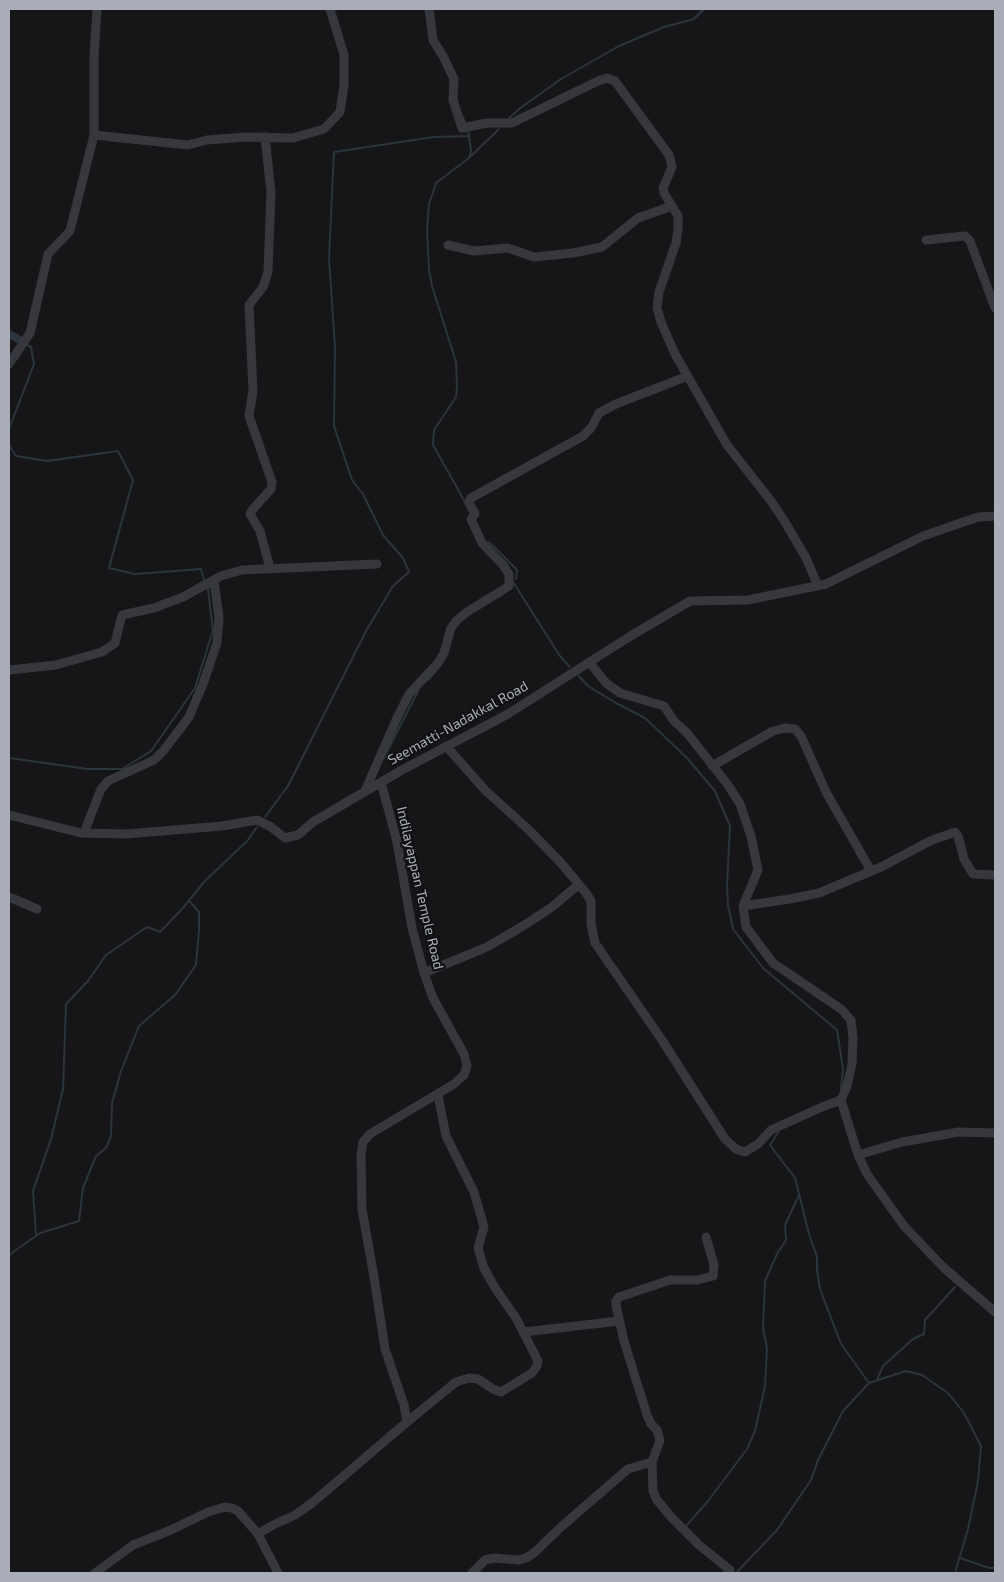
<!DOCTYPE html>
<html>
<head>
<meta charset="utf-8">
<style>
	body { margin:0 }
	#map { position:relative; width:1004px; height:1582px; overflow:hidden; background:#161618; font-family:"Exo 2",sans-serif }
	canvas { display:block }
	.frame { position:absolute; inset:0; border:10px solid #a8adb8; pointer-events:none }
</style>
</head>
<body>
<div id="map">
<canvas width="1004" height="1582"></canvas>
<div class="frame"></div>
</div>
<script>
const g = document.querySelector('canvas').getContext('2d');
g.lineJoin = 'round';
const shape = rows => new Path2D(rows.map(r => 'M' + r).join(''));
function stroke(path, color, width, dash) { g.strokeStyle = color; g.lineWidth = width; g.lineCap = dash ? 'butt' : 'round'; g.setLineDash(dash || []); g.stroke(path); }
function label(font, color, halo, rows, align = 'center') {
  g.font = font + ' "Exo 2",sans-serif'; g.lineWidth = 4.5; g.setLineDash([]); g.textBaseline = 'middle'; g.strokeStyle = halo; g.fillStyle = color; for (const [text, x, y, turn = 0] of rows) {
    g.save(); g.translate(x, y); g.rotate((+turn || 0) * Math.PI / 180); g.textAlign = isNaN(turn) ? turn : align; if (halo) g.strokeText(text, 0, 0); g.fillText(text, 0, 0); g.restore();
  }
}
stroke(shape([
	[462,115,466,125],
	[509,118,519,109,561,79,619,46,664,27,694,19,704,9],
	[471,156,499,129],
	[9,429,34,364,31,347,27,345],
	[9,445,16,456,47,461,118,451,133,480,109,568,135,574,201,569,204,580],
	[465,502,433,445,434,430,456,397,457,386,456,362,432,286,429,270,427,231,429,204,436,183,469,158,471,151,468,129],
	[486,542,490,543,517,570,516,579],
	[513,582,560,656,570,667],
	[499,597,507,591],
	[579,676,588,686,616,703,645,718,687,758,715,791,730,826,727,885,728,905,733,929,763,968,837,1030,843,1069,841,1089],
	[428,680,436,671],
	[9,758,88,769,122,769,151,751,195,688,213,630,208,589],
	[384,758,418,691],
	[265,817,288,786,366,631,393,586,409,572,403,558,383,535,363,494,352,480,334,426,335,347,329,258,334,152,434,137,469,136],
	[36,1236,33,1191,51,1139,63,1089,66,1004,88,981,106,955,147,927,160,932,182,909,204,882,248,840,257,827],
	[9,1255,40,1233,79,1221,83,1188,96,1156,106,1148,111,1136,112,1103,121,1071,139,1026,175,995,196,965,199,930,199,912,190,902],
	[877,1380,883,1366,913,1339,924,1334,925,1320,955,1287],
	[869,1383,906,1371,922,1375,948,1393,964,1413,981,1446,978,1481,968,1529,955,1573],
	[687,1525,708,1501,747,1449,755,1431,765,1386,767,1348,763,1328,765,1281,777,1254,786,1240,785,1225,799,1195],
	[960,1558,989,1568,995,1568],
	[736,1573,777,1530,811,1480,818,1460,843,1411,869,1383,841,1344,820,1289,817,1270,817,1257,809,1234,795,1178,770,1145,779,1131]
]), '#2c353c', 2);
stroke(shape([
	[9,334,20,340]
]), '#2c353c', 8);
stroke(shape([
	[429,9,433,40,443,56,454,79,453,100,462,128,487,123,512,123,598,81,607,78,615,81,669,155,672,167,663,188,664,193,678,216,678,229,676,243,659,292,657,308,661,322,675,354,727,445,771,501,785,522,806,558,818,586],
	[94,135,94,56,97,9],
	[265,137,271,192,268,272,263,287,249,305,253,391,249,416,272,482,271,489,253,509,250,514,260,531,270,568],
	[926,240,965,236,970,241,995,308],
	[448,245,474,251,508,248,534,257,573,253,602,247,638,218,672,206],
	[9,364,30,333,48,254,70,231,94,135,188,145,207,140,246,137,293,138,324,129,340,112,344,85,344,55,330,9],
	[589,662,606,683,620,693,664,706,674,721,687,733,728,785,740,804,751,836,758,870,743,906,746,927,773,963,841,1009,851,1020,853,1038,852,1064,847,1086,841,1100,858,1155,867,1174,904,1226,943,1267,995,1312],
	[9,670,56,665,102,652,115,643,122,615,154,608,183,597,221,576,242,570,377,564],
	[446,746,485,790,530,831,561,863,586,893,591,901,591,924,595,943,662,1040,725,1139,736,1149,745,1152,758,1144,771,1130,822,1107,841,1100],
	[712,766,773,731,785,728,795,729,801,736,826,792,871,871],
	[365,791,396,720,409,694,438,663,444,653,451,628,457,620,467,612,509,586,509,574,503,565,482,543,471,519,475,514,469,503,471,498,583,436,591,428,599,413,616,404,688,376],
	[9,815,81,833,126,834,222,826,257,820,271,827,285,838,298,835,313,822,402,770,508,714,629,637,690,601,748,600,826,584,923,536,978,517,995,516],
	[84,833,101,789,108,781,154,760,164,750,189,717,203,684,217,643,219,618,214,580],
	[9,897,37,909],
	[743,906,790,899,819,893,881,867,930,841,955,832,958,836,964,859,973,874,995,875],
	[424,973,487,947,523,926,552,907,578,885],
	[858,1155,902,1142,959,1132,995,1133],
	[706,1237,714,1265,713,1276,697,1280,670,1280,619,1297,616,1301,616,1305,624,1341,647,1415,651,1424,657,1430,660,1440,652,1462,653,1491,657,1500,672,1518,699,1545,730,1570,727,1573],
	[524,1332,619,1321],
	[407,1422,456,1382,469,1378,478,1379,493,1389,501,1392,532,1373,537,1366,538,1361,516,1318,495,1288,484,1268,478,1248,484,1227,474,1192,446,1136,438,1095],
	[258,1534,278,1573],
	[95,1573,133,1545,171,1530,208,1512,225,1507,232,1508,238,1511,258,1534,273,1525,295,1515,312,1503,407,1422,404,1405,385,1349,374,1277,362,1209,361,1155,363,1142,370,1134,454,1084,464,1075,467,1066,464,1054,433,998,424,973,412,928,397,842,381,782],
	[472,1573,485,1560,494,1558,519,1560,528,1557,535,1552,561,1527,628,1469,652,1462]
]), '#37383d', 9);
label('14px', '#a8adb8', '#111113', [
	["Seematti-Nadakkal Road",458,723,-29],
	["Indilayappan Temple Road",420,888,77]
]);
</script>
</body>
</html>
